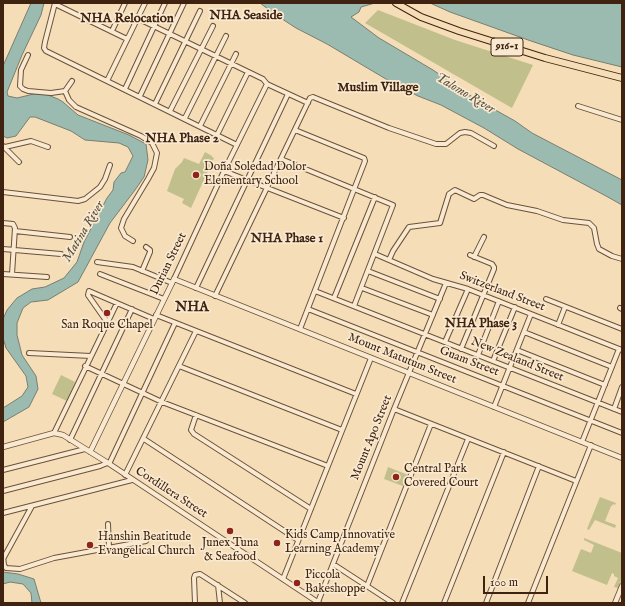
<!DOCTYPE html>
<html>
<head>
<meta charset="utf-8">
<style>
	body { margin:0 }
	#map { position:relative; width:625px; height:606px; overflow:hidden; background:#f5ddb7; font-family:"IM FELL English",serif }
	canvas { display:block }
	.frame { position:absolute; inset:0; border:4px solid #3f220f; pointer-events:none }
	.scale { position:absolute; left:483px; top:576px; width:65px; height:18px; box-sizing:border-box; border:2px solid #3f220f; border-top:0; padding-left:5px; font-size:12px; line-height:14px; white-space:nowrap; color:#3f220f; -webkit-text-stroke:3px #f8e9d0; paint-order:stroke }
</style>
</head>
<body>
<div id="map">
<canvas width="625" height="606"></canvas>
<div class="frame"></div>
<div class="scale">100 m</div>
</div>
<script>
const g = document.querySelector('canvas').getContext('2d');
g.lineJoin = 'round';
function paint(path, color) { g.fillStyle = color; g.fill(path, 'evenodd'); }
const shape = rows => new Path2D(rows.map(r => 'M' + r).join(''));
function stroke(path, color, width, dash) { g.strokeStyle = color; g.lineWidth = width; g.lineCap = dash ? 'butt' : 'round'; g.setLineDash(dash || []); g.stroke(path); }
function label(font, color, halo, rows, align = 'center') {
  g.font = font + ' "IM FELL English",serif'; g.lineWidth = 3.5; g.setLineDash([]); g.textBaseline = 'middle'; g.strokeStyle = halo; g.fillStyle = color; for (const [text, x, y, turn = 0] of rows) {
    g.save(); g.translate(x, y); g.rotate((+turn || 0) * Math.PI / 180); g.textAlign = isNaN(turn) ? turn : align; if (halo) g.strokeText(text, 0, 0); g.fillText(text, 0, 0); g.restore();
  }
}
paint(shape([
	[378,10,455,40,533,65,512,108,365,23],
	[205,152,212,156,212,157,214,158,191,208,182,203,184,199,167,191,175,169,182,162,184,158,199,164],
	[61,375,75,382,67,401,52,394],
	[388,467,408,475,403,486,384,479],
	[600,497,616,503,615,505,613,504,612,506,611,506,605,521,616,525,615,528,595,520,589,530,587,529],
	[584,538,622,553,622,579,618,588,614,587,618,578,614,576,614,574,612,573,607,585,572,571,581,549,591,553,594,545,584,540]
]), '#c1bf8b');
const water = shape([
	[31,3,44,3,41,15,22,55,7,92,8,96,17,98,38,93,48,95,58,99,63,102,78,115,129,135,146,144,148,160,144,177,135,190,110,223,78,282,48,300,31,302,23,308,17,323,17,335,22,355,36,376,38,389,29,407,3,422,3,408,22,396,28,387,26,376,6,348,3,338,3,319,7,310,17,298,32,289,45,287,64,278,77,262,84,242,107,198,113,190,114,182,121,173,125,172,133,156,128,147,119,143,85,140,71,131,35,117,30,117,16,136,7,138,3,136,3,66,31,3],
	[260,3,375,3,361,7,359,12,351,17,379,38,433,70,474,98,515,121,532,133,622,180,622,205,606,196,518,149,484,128,441,105,418,96,396,85,327,44,296,28,273,13,260,3],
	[430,3,622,3,622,67,573,55,531,41,450,12,430,3],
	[3,572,18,574,34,579,41,603,32,603,31,593,23,584,10,582,3,584,3,572]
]);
paint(water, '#9cbbb0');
stroke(water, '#777e70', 1);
const minor = shape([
	[55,3,45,42,44,48,46,51,237,145],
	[55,4,127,39],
	[137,18,263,79,267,84,308,103],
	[112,31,125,3],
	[28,55,21,70,20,86,23,89,28,91,51,93,65,91,72,81],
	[107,81,145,3],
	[125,89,165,3],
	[65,91,69,100,76,107,141,136,152,143,157,153,154,168,148,179,124,219,121,228,125,236,133,241],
	[140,96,184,3],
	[155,104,200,11],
	[578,106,622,120],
	[170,111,213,26],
	[185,118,226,36],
	[200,126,236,54],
	[295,130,364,158,365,161,300,329],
	[217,135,248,72],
	[3,146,19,162],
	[5,147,31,141,48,147],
	[281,159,393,205,354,306],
	[224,171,344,218],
	[3,192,70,200,78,201,85,199,100,187,105,179,110,165],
	[3,223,13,224,15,228,12,274],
	[15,231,70,237],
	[3,249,61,254],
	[375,254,433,279,468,289,622,350],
	[474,257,484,237],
	[389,260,393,251,409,227,440,223,449,194,455,190,474,199,480,195,483,195,507,205,537,211,563,220,589,223,594,228,597,244,599,249,612,256,622,259],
	[97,262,133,267,172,283],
	[142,271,150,252,150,250,146,247],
	[368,271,440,299],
	[3,274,47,277],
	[100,274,164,299],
	[174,279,224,171,267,84],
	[196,288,288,94],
	[362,288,433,315],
	[315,291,622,412],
	[215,296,310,98,313,97,389,128,436,144,446,144,460,133,465,132,471,133,494,146],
	[334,298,375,197],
	[546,299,622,329],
	[620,308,622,309],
	[308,309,622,433],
	[156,315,356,394],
	[107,322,88,295,89,291,154,319],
	[558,325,565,307],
	[524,332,612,367],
	[445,342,468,289],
	[461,349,494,269,494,267,492,264,470,255],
	[517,350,605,385],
	[29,353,91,356],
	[478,355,499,301],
	[493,361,515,307],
	[85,366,162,402,328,466],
	[179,366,342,430],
	[494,407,531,314],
	[394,409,576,481],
	[614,409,622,387],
	[196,415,191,430,194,434,311,509],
	[54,433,117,303],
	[144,439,298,540],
	[70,440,132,309],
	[582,442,619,349],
	[3,470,85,449],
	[125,475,196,331],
	[3,491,100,466,110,462,175,323],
	[3,513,132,480],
	[108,524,109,548],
	[3,556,4,565,6,568,20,569,54,558,146,541],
	[3,559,32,506],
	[333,564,393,603],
	[283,579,371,358],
	[218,585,220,603],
	[367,586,431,424],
	[318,602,394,409,446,283],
	[195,603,194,578,195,575,200,574,245,603],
	[402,603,468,439],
	[444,603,504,452],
	[486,603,539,466],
	[528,603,591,445]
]);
const tertiary = shape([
	[3,447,54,433,63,435,108,463,319,603],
	[90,452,174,279,622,458],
	[615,603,622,586]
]);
const primary = shape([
	[396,3,421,17,459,31,545,58,622,78]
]);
stroke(minor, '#6c5139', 6);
stroke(tertiary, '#6c5139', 6);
stroke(primary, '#3f220f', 8);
stroke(minor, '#f8e9d0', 4);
stroke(tertiary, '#f8e9d0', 4.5);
stroke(primary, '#f5ddb7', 6);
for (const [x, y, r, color] of [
	[196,175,4,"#8f2418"],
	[107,313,4,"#8f2418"],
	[396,477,4,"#8f2418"],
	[230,531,4,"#8f2418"],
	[277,543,4,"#8f2418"],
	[90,545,4,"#8f2418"],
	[297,583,4,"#8f2418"]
]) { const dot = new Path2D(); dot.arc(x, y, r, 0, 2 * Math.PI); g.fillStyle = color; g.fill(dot); stroke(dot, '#f8e9d0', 1.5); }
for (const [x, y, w] of [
	[507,47,32]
]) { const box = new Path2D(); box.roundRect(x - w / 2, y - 9, w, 18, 3); g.fillStyle = '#f8e9d0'; g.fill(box); stroke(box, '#3f220f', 1); }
label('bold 11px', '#3f220f', null, [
	["916-1",507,47]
]);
label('12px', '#3f220f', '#f8e9d0', [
	["Doña Soledad Dolor",204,168],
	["Elementary School",204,182],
	["San Roque Chapel",107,326,"center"],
	["Central Park",404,470],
	["Covered Court",404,484],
	["Kids Camp Innovative",285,536],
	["Learning Academy",285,550],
	["Hanshin Beatitude",98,538],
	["Evangelical Church",98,552],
	["Junex Tuna",230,544,"center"],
	["& Seafood",230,558,"center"],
	["Piccola",305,576],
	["Bakeshoppe",305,590]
], 'left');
label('12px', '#3f220f', '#f8e9d0', [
	["Durian Street",169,264,-64],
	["Switzerland Street",502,292,21],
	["Mount Matutum Street",402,359,22],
	["New Zealand Street",517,360,22],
	["Guam Street",469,362,21],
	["Mount Apo Street",372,438,-68],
	["Cordillera Street",171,493,33]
]);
label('bold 13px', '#3f220f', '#f8e9d0', [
	["NHA Seaside",246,16],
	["NHA Relocation",127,19],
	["Muslim Village",378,88],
	["NHA Phase 2",182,139],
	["NHA Phase 1",287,239],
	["NHA Phase 3",481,324]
]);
label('italic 13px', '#5b503f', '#f8e9d0', [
	["Talomo River",465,94,31],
	["Matina River",84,232,-59]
]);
label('bold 14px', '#3f220f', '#f8e9d0', [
	["NHA",192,308]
]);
</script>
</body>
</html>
